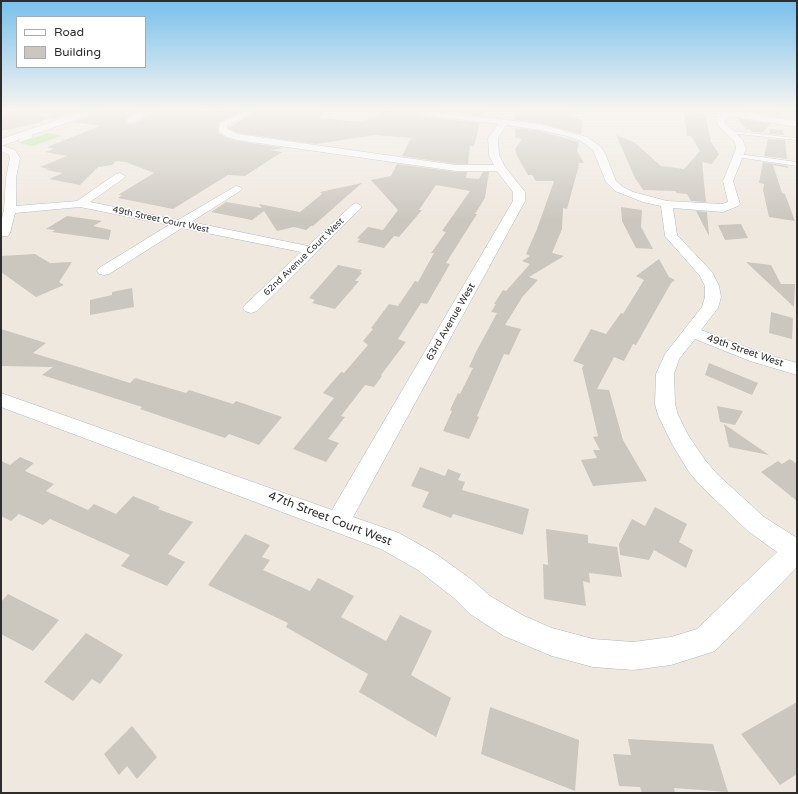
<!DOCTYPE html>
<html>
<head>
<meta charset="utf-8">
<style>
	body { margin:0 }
	#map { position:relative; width:798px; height:794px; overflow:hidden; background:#efe8df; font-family:"Varela Round",sans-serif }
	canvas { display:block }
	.frame { position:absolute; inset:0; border:2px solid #2d2d2d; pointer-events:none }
	.legend { position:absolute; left:16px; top:16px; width:130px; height:52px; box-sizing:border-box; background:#fff; border:1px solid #ababab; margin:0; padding:5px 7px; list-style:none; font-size:12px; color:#2d2d2d }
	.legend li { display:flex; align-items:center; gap:8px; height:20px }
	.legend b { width:20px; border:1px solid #ababab }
</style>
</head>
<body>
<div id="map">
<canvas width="798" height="794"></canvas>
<div class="frame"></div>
<ul class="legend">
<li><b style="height:5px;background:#fff"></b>Road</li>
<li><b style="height:11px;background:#cbc6be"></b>Building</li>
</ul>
</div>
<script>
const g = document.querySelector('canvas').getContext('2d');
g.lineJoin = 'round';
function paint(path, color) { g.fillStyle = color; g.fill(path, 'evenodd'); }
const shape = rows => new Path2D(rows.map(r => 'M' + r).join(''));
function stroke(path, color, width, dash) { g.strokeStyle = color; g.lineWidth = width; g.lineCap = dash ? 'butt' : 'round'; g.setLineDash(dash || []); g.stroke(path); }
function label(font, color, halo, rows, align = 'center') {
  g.font = font + ' "Varela Round",sans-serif'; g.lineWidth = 3; g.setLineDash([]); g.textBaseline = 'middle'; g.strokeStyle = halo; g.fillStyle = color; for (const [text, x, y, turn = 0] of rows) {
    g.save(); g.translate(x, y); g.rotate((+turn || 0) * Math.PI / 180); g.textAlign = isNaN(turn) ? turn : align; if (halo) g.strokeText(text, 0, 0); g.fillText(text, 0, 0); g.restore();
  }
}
paint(shape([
	[48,133,62,136,32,146,19,143]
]), '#b5e79a');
paint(shape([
	[25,109,85,109,54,119,49,118,38,123,1,131,1,113,10,110,49,117,52,115,51,114],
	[103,109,144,109,132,113,126,120,128,124,135,123,160,109,189,109,215,112,222,109,246,109,219,122,218,130,219,133,227,138,237,141,284,148,270,150,282,152,245,176,228,175,173,209,118,198,122,195,118,195,154,173,126,162,116,161,112,165,98,167,80,185,49,179,63,173,46,170,49,169,40,167,67,156,45,152,54,149,47,147,100,126,73,122,100,112],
	[260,109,328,109,319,118,363,122,371,116,375,116,388,109,393,112,480,123,474,146,470,146,468,164,456,164,402,156,411,138,375,135,316,144,238,133,228,128],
	[422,109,485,109,483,116],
	[515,109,570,109,568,115,583,121,581,134,540,123,515,120],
	[731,109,766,109,782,112,778,116],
	[684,111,705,114,711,142,719,154,712,164,702,162,706,202,691,201,687,194,677,193,675,191,643,190,635,178,616,135,634,142,661,166,684,169,700,151,691,136,687,136],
	[737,118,770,124,763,132,752,132,750,129,746,129],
	[515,128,540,131,579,142,577,151,584,163,578,163,579,165,567,209,563,208,562,229,552,253,564,256,529,277,538,280,523,296,505,325,521,329,509,355,504,354,477,416,479,417,469,439,443,431,452,411,450,410,458,393,460,394,473,368,469,367,476,352,497,313,491,312,496,304,494,304,503,290,506,291,530,264,522,261,530,256,526,254,537,229,554,181,536,181,532,175,528,175,517,156,515,149,522,139,515,138],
	[770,129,783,130,784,135,769,134],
	[768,139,785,140,787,159,764,156],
	[763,162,788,166,788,168,773,165,782,193,785,194,795,221,769,217,763,190,764,184,759,183],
	[397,164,456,172,467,172,466,178,479,179,483,172,489,172,485,198,475,214,477,214,446,263,450,264,427,304,421,303,398,339,406,342,381,375,382,376,374,387,365,385,341,416,345,417,328,439,339,443,326,462,293,449,334,398,323,393,341,372,344,373,368,345,363,341,373,329,371,328,389,304,398,306,415,281,418,282,434,253,431,253,446,232,442,231,470,191,436,185,419,210,422,210,399,237,394,236,384,248,357,242,360,239,357,238,368,227,383,230,398,210,371,180,391,176],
	[362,183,313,226,311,226,306,230,294,227,277,231,264,211,252,220,211,212,226,202,262,208,259,204,300,212,322,194,320,192],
	[621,207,642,210,641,227,653,249,636,248,622,221],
	[696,211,707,212,709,236],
	[67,216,102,221,93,226,111,230,109,240,52,232,55,230,46,229],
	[741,224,748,238,725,240,718,225],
	[35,254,50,263,72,262,59,282,64,285,36,297,1,272,1,256],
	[659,259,669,277,675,280,671,283,636,345,633,344,624,361,614,357,597,389,609,390,623,440,647,481,593,486,581,460,597,458,593,450,600,450,593,437,598,436,582,368,584,365,573,361,591,329,606,334,621,313,623,314,644,280,636,276],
	[746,262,771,265,781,284,795,284,794,307],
	[338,265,362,270,360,272,362,273,355,281,359,281,335,309,312,303,315,300,309,298],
	[132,288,134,307,90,315,90,300,112,295,112,292],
	[771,312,793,318,792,339,769,333],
	[1,329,46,343,33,353,111,377,130,383,135,378,186,393,189,390,233,404,236,401,282,417,259,445,229,434,225,438,140,409,142,407,42,375,53,367,1,366],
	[709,363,758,383,752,395,705,375],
	[717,406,743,411,735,425,720,422],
	[724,424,769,455,729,447],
	[20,457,34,463,25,471,54,484,46,491,88,510,94,504,116,514,133,496,160,507,158,509,193,522,168,554,185,562,167,586,121,566,130,555,50,519,43,525,19,514,11,521,1,516,1,461,10,465],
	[790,459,797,464,797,501,761,472,778,461,782,464],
	[420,467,445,476,448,469,461,474,458,480,465,482,462,490,529,509,523,535,453,514,451,518,422,507,429,492,411,486],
	[655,507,687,524,679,542,693,550,686,568,654,550,649,560,620,555,619,544,632,519,645,526],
	[546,529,588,535,588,543,617,547,622,577,589,573,590,583,583,581,586,606,544,599,543,564,548,565],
	[245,534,270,545,262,557,270,560,263,570,310,591,318,578,354,596,341,617,386,641,400,615,432,631,411,675,451,698,436,737,359,692,368,674,286,627,288,623,208,585],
	[8,594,59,620,33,651,1,634,1,602],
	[86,633,123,655,100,684,92,679,73,701,44,682],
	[797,702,797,774,780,785,741,734],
	[490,707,579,740,575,791,481,754],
	[132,726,157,757,137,779,127,766,119,775,104,754],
	[628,739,713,744,728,792,674,788,675,793,642,793,640,787,619,786,613,754,631,755]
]), '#cbc6be');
const lane = shape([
	[10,109,18,109,51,115,49,116,10,109],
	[28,131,32,132,32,138,19,142,19,140,28,136,28,131],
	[730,131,797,138,797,140,728,133,730,131],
	[739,154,797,162,797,166,737,157,737,155,739,154]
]);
const street = shape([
	[1,109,9,109,1,112,1,109],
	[148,109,159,109,139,118,134,122,128,122,127,120,133,114,148,109],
	[249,109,259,109,230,124,227,126,227,129,238,134,456,165,494,165,489,155,488,138,498,124,393,111,389,109,411,109,540,124,587,137,600,146,605,153,616,181,623,187,633,192,667,201,722,204,728,202,723,181,736,149,735,142,718,126,717,120,725,110,731,110,732,112,725,120,725,123,742,139,746,149,733,181,740,204,738,206,723,212,673,208,677,235,712,272,719,286,721,297,718,308,701,330,762,353,797,363,797,375,750,361,695,339,679,359,674,374,675,404,678,415,688,435,705,460,717,474,764,517,797,538,797,567,715,651,671,665,633,670,593,667,552,656,504,636,470,614,454,598,418,570,381,549,1,407,1,393,332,510,513,201,513,192,497,171,456,171,237,140,227,137,220,132,219,130,220,123,249,109],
	[506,125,540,130,567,136,581,141,593,150,606,182,615,191,643,202,661,206,665,236,700,276,705,286,705,297,702,307,665,354,656,374,655,404,658,415,672,444,689,472,701,486,748,531,777,552,697,629,671,637,633,642,593,639,552,628,524,616,490,596,472,580,436,554,399,533,353,517,525,201,525,192,505,167,499,155,498,138,506,125],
	[347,109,356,109,347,114,343,112,347,109],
	[581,109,589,109,592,112,588,114,585,114,581,109],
	[1,145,15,150,20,158,16,178,16,206,77,201,116,174,120,173,125,176,124,178,90,202,178,220,236,186,240,187,242,189,240,191,191,222,308,246,352,205,356,203,360,205,362,207,257,311,251,313,245,311,243,308,245,305,301,252,182,228,109,274,104,275,99,274,97,271,99,268,169,225,80,207,15,213,10,233,8,236,1,236,1,221,4,210,6,178,10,158,8,154,1,151,1,145]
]);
const secondary = shape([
	[89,109,102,109,100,111,1,146,1,139,89,109],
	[702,109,722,109,797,121,797,127,707,112,702,109]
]);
stroke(lane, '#b3b6c1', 1);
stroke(street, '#b3b6c1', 1);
stroke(secondary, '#b3b6c1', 1);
paint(lane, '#fff');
paint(street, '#fff');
paint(secondary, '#fff');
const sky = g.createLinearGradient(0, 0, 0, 220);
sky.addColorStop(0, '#78c0ec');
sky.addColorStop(0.5, '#f8f5f1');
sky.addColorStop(1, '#f8f5f100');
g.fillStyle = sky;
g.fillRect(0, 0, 798, 220);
label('9px', '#2d2d2d', '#fff', [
	["49th Street Court West",161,220,12],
	["62nd Avenue Court West",304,257,-44]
]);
label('10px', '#2d2d2d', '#fff', [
	["63rd Avenue West",451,322,-60],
	["49th Street West",745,351,19]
]);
label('12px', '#2d2d2d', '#fff', [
	["47th Street Court West",330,519,21]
]);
</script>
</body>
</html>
